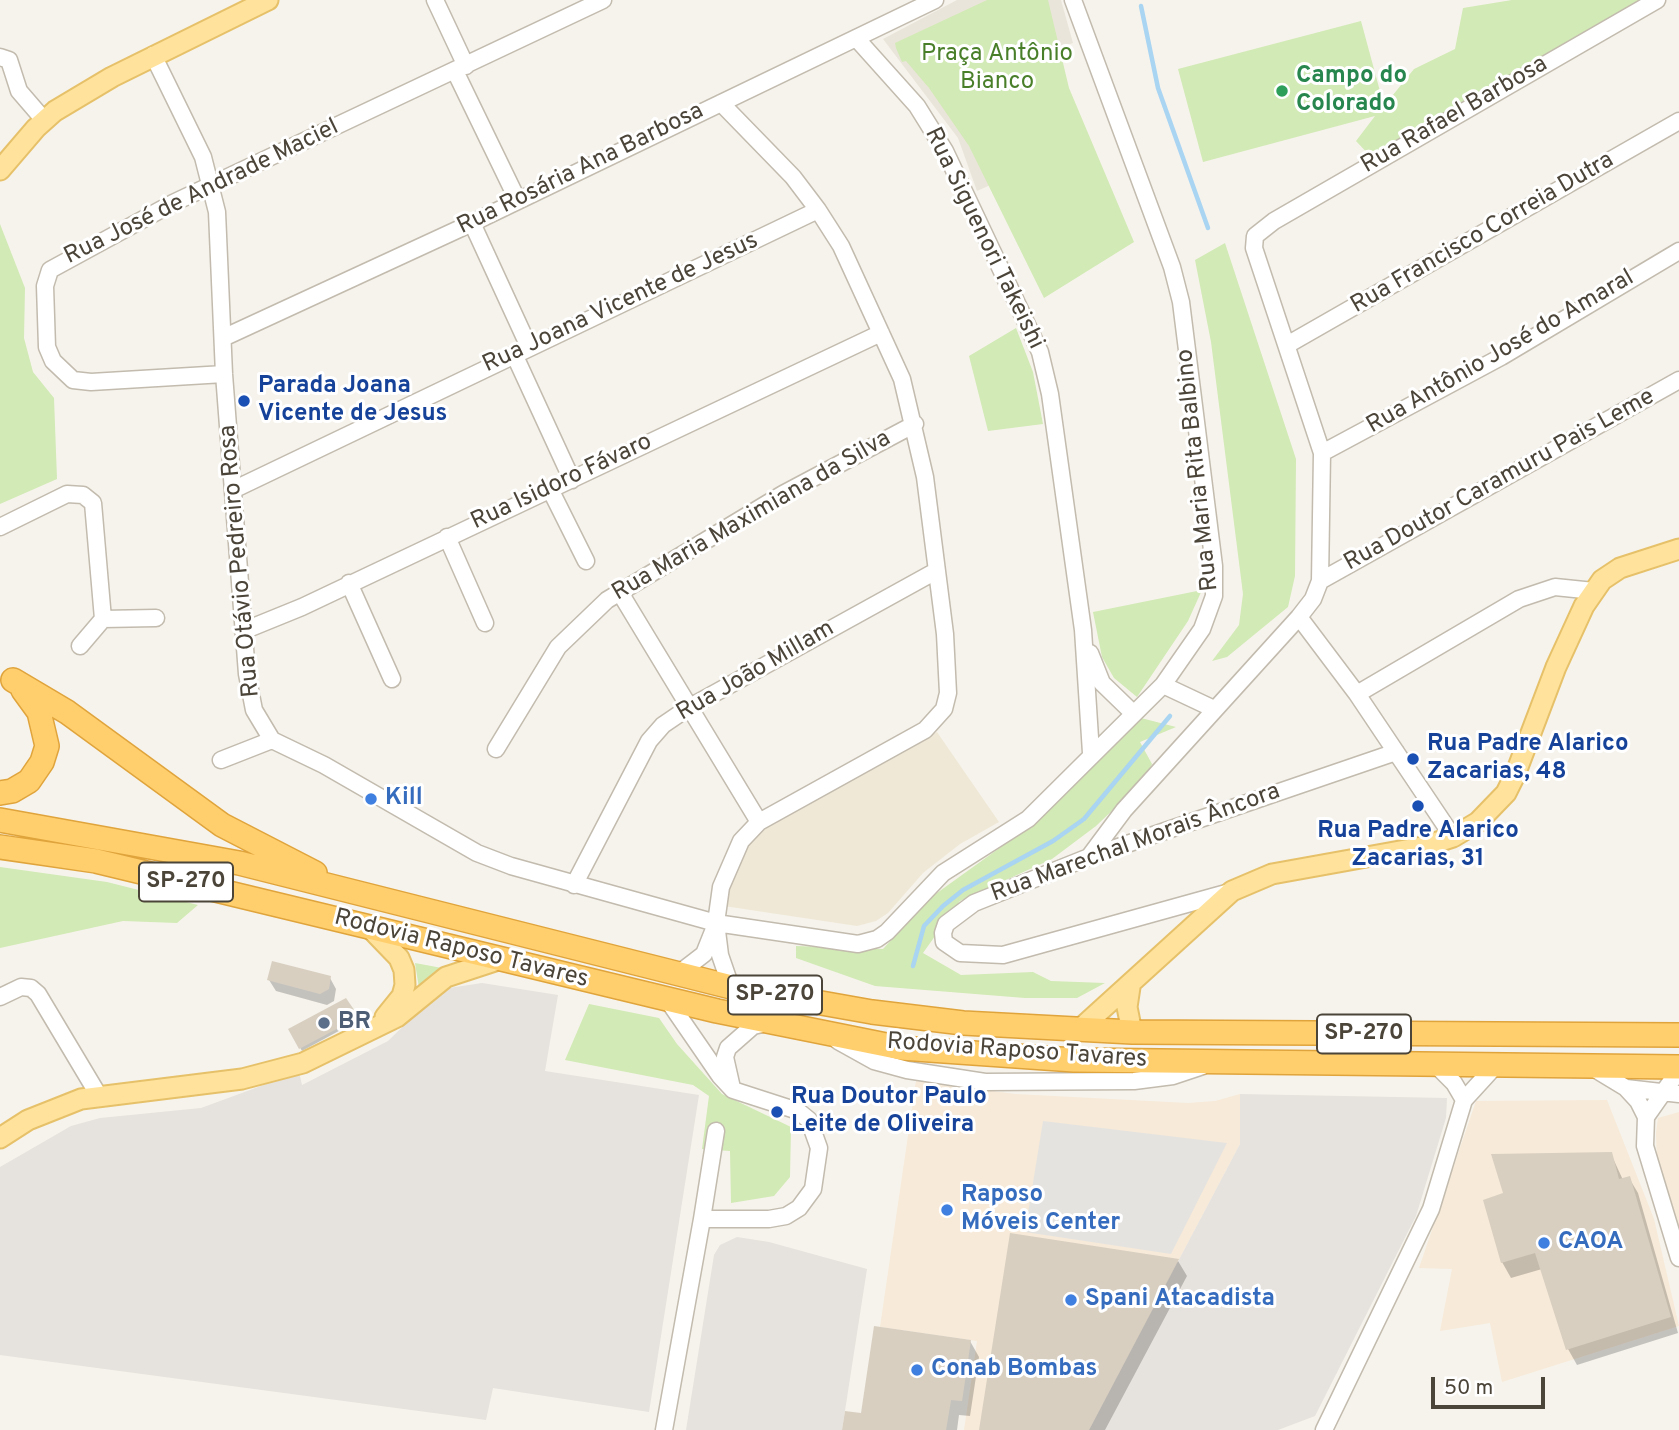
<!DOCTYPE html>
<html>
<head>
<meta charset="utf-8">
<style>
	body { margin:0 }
	#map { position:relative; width:1679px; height:1430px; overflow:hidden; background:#f6f3ec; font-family:Overpass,sans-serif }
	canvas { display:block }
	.scale { position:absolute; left:1431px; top:1377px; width:114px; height:32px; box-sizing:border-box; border:4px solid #4b4439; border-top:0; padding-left:9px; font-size:21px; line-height:24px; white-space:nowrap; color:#4b4439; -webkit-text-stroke:5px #fff; paint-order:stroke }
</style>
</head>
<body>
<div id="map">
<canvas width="1679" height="1430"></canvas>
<div class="scale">50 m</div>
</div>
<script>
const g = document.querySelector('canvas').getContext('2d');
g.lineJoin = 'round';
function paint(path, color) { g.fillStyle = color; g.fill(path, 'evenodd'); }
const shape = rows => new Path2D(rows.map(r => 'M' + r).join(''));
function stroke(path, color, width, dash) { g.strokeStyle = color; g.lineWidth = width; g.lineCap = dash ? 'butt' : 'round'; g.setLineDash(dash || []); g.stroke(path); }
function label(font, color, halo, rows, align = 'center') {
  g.font = font + ' Overpass,sans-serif'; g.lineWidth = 6; g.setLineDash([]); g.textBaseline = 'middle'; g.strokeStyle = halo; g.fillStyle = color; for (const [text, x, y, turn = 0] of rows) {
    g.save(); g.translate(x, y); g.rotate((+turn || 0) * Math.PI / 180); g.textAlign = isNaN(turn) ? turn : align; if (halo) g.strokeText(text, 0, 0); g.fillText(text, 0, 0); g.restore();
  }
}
paint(shape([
	[957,0,1061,0,1073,43,1054,50,1053,157,977,191,958,138,883,39]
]), '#eae5da');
paint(shape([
	[916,1081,1015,1094,1188,1103,1215,1101,1240,1094,1240,1144,1089,1430,964,1430,977,1341,880,1327],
	[1607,1100,1654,1219,1679,1326,1502,1382,1490,1323,1440,1331,1452,1269,1419,1268,1476,1101],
	[1679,1112,1679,1232,1657,1164,1656,1133,1658,1118]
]), '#f7ead8');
paint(shape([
	[482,983,558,995,545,1071,699,1095,649,1412,493,1388,486,1420,0,1355,0,1167,71,1126,100,1118,201,1108,299,1072,302,1085,388,1041,422,1008,449,988],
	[1240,1094,1447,1098,1446,1118,1416,1216,1315,1416,1278,1430,1089,1430,1240,1144],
	[737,1237,769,1242,867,1269,842,1430,686,1430,714,1255,720,1245]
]), '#e6e2dd');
paint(shape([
	[937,732,999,822,960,844,923,873,888,913,876,921,857,926,724,906,733,873,758,830]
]), '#efe8d6');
paint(shape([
	[987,0,1048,0,1069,88,1134,242,1044,298,969,146,929,88,906,61,902,62,896,48,895,43],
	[1512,0,1643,0,1372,158,1356,141,1375,116,1203,162,1178,69,1361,21,1384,106,1414,69,1455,49,1463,8],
	[0,224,25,288,24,338,33,372,54,398,57,479,0,504],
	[1225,243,1296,459,1295,576,1288,607,1227,657,1212,661,1239,625,1243,594,1211,342,1195,260],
	[1016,328,1033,372,1043,424,988,431,969,356],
	[1202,590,1188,621,1137,697,1114,678,1102,657,1093,612],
	[1141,718,1176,727,1140,742,1152,764,1144,780,1096,826,1052,859,960,901,923,953,961,975,1033,972,1051,981,1105,983,1077,998,1025,998,875,986,796,958,796,946,883,949,930,898,1012,839],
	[0,867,107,882,198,905,177,923,123,921,0,948],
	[415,963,442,968,445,971,419,988],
	[589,1004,659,1018,677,1044,722,1094,791,1127,790,1177,774,1196,731,1203,730,1151,702,1149,709,1096,693,1085,565,1060]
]), '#d2eab5');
paint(shape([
	[1043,1121,1227,1143,1171,1254,1025,1232]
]), '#e5e3e0');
paint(shape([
	[330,978,336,989,334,1001,327,1005,276,991,269,980],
	[346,1000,359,1020,302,1051,290,1030],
	[1611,1154,1623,1180,1629,1178,1638,1193,1678,1333,1577,1365,1568,1349,1542,1269,1511,1278,1502,1262],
	[1178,1261,1187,1276,1105,1430,981,1430],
	[970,1341,979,1357,970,1416,959,1415,957,1430,844,1430]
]), '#0003');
stroke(shape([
	[1141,6,1158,88,1208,228],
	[913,966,924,926,943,906,963,890,1053,841,1084,819,1170,716]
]), '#a9d4f2', 4.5);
paint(shape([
	[272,961,331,976,329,989,320,994,267,980],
	[346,998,359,1017,299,1049,288,1029],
	[1612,1152,1619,1179,1630,1176,1671,1317,1566,1350,1535,1253,1501,1263,1483,1200,1503,1193,1491,1154],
	[1010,1233,1179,1259,1089,1430,979,1430],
	[874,1326,971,1340,962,1401,951,1400,946,1430,842,1430,845,1411,861,1413]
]), '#d8cfc1');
const minor = shape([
	[435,0,466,66],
	[856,38,917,106,945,151,1040,352,1050,394,1083,630,1091,753],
	[153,55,203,157,217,212,224,374,247,674,254,710,272,740],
	[0,57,9,60,19,91,44,120],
	[455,71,518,201],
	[721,103,793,177,818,210,841,246,902,379,925,477,945,634,948,693,944,709,925,730,759,822,741,841,721,887,716,923,720,955,731,987],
	[472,223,529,347],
	[225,337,472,223,935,0],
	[1287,345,1679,121],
	[514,354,572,480],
	[224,374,91,382,73,380,53,361,47,347,45,286,50,270,173,203,603,0],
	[1322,453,1501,357,1679,251],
	[235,489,818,210],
	[550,489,586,561],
	[0,527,67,494,83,495,93,503,103,619,80,646],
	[447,537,485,623],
	[1320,581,1679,380],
	[349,583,392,679],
	[619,591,759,822],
	[1299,617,1357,694,1453,837],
	[103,619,156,618],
	[243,631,302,607,881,333],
	[1090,653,1102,683,1134,714],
	[1163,685,1214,709],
	[1357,694,1519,599,1555,587,1594,591],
	[496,749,558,647,607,600,783,494,915,424],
	[221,760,272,740,324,765,477,853,511,866,716,923,858,944,877,939,887,932,943,873,1028,819,1163,685,1202,629,1214,596,1214,566,1181,302,1172,267,1073,0],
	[1089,857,1124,810,1299,617,1313,599,1320,581,1322,453,1254,248,1255,236,1274,221,1657,0],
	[574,885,649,741,663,725,688,708,936,571],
	[1230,892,1003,955,960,953,944,942,943,933,946,924,974,903,1089,857,1396,752],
	[678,974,704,954,714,929],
	[0,997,21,987,31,988,38,994,99,1096],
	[838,1041,874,1061,907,1070,985,1082,1134,1081,1173,1076,1203,1066],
	[1437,1066,1454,1083,1464,1100],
	[1593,1068,1626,1088,1638,1101,1646,1117],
	[1679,1070,1646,1117,1645,1146,1679,1258],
	[732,1088,725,1057,728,1048,753,1026,768,1023],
	[1626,1088,1679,1094],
	[702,1219,716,1131],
	[664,1430,702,1219,769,1219,786,1216,799,1208,813,1189,819,1148,809,1120,798,1111,733,1090,720,1076,667,999],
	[1324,1430,1431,1209,1464,1100,1496,1065]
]);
const major = shape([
	[0,170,36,128,55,111,112,77,268,0],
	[370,928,399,958,404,970,405,985,402,996,385,1017],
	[1130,987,1127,1007,1132,1032],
	[1080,1029,1232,891,1272,874,1422,847,1453,837,1478,822,1506,793,1515,775,1556,667,1584,606,1602,580,1620,568,1679,549],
	[0,1138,28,1120,81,1099,242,1079,303,1063,397,1017,446,977,501,959]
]);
const highway = shape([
	[13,680,67,712,222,825,315,873],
	[0,793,12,791,29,781,42,762,47,746,39,712,23,690],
	[0,820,239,863,731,987,872,1012,963,1023,1132,1032,1679,1035],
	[0,847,96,861,717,1011,901,1048,1074,1060,1679,1067]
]);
stroke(minor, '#c2bbae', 19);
stroke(major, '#e6c16a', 23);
stroke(highway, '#e0a43c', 26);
stroke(minor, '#fff', 16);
stroke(major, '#ffe39c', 19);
stroke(highway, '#ffcf6e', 23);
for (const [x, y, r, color] of [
	[1282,91,7,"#2e9e5b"],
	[244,401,7,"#1a4fb4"],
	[1413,759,7,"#1a4fb4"],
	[371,799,7,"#3f7fe0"],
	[1418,806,7,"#1a4fb4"],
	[324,1023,7,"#5c6f8a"],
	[777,1112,7,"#1a4fb4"],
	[947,1210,7,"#3f7fe0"],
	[1544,1243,7,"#3f7fe0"],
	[1071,1300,7,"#3f7fe0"],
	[917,1370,7,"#3f7fe0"]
]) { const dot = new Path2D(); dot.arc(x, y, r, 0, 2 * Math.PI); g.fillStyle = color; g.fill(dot); stroke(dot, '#fff', 2.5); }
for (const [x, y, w] of [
	[186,882,94],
	[775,995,94],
	[1364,1034,94]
]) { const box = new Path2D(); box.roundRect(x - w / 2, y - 19.5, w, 39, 5); g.fillStyle = '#fff'; g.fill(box); stroke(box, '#4b4439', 2); }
label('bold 23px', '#4b4439', null, [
	["SP-270",186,882],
	["SP-270",775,995],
	["SP-270",1364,1034]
]);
label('24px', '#4a7f2a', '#fff', [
	["Praça Antônio",997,55],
	["Bianco",997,83]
]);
label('bold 24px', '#27864d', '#fff', [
	["Campo do",1296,77],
	["Colorado",1296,105]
], 'left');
label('24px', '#4b4439', '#fff', [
	["Rua Rafael Barbosa",1455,116,-30],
	["Rua Rosária Ana Barbosa",581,170,-26],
	["Rua José de Andrade Maciel",202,193,-26],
	["Rua Francisco Correia Dutra",1483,234,-30],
	["Rua Siguenori Takeishi",983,239,64],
	["Rua Joana Vicente de Jesus",621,304,-25],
	["Rua Antônio José do Amaral",1501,353,-30],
	["Rua Maria Rita Balbino",1199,470,-96],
	["Rua Doutor Caramuru Pais Leme",1500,481,-29],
	["Rua Isidoro Fávaro",562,483,-25],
	["Rua Maria Maximiana da Silva",752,517,-30],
	["Rua Otávio Pedreiro Rosa",241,561,-95],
	["Rua João Millam",756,672,-30],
	["Rua Marechal Morais Âncora",1136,844,-20],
	["Rodovia Raposo Tavares",461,950,14],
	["Rodovia Raposo Tavares",1017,1052,4]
]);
label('bold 24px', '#164399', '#fff', [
	["Parada Joana",258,387],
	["Vicente de Jesus",258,415],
	["Rua Padre Alarico",1427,745],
	["Zacarias, 48",1427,773],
	["Rua Padre Alarico",1418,832,"center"],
	["Zacarias, 31",1418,860,"center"],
	["Rua Doutor Paulo",791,1098],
	["Leite de Oliveira",791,1126]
], 'left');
label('bold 24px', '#366cbe', '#fff', [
	["Kill",385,799],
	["Raposo",961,1196],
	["Móveis Center",961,1224],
	["CAOA",1558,1243],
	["Spani Atacadista",1085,1300],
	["Conab Bombas",931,1370]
], 'left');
label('bold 24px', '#4e5e75', '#fff', [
	["BR",338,1023]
], 'left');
</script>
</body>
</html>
